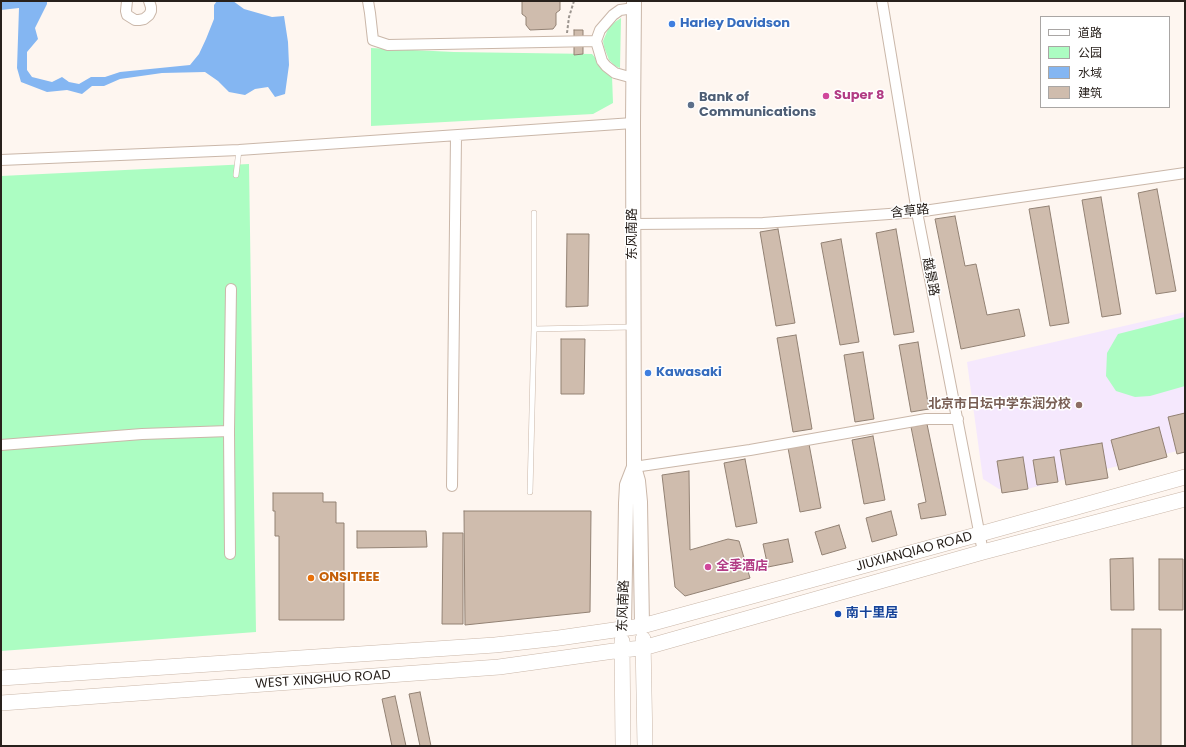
<!DOCTYPE html>
<html>
<head>
<meta charset="utf-8">
<style>
	body { margin:0 }
	#map { position:relative; width:1186px; height:747px; overflow:hidden; background:#fef6f0; font-family:Poppins,"Noto Sans SC",sans-serif }
	canvas { display:block }
	.frame { position:absolute; inset:0; border:2px solid #28211c; pointer-events:none }
	.legend { position:absolute; left:1040px; top:16px; width:130px; height:92px; box-sizing:border-box; background:#fff; border:1px solid #a9a6a4; margin:0; padding:5px 7px; list-style:none; font-size:12px; color:#28211c }
	.legend li { display:flex; align-items:center; gap:8px; height:20px }
	.legend b { width:20px; border:1px solid #a9a6a4 }
</style>
</head>
<body>
<div id="map">
<canvas width="1186" height="747"></canvas>
<div class="frame"></div>
<ul class="legend">
<li><b style="height:5px;background:#fff"></b>道路</li>
<li><b style="height:11px;background:#acfdc2"></b>公园</li>
<li><b style="height:11px;background:#84b6f2"></b>水域</li>
<li><b style="height:11px;background:#cfbcad"></b>建筑</li>
</ul>
</div>
<script>
const g = document.querySelector('canvas').getContext('2d');
g.lineJoin = 'round';
function paint(path, color) { g.fillStyle = color; g.fill(path, 'evenodd'); }
const shape = rows => new Path2D(rows.map(r => 'M' + r).join(''));
function stroke(path, color, width, dash) { g.strokeStyle = color; g.lineWidth = width; g.lineCap = dash ? 'butt' : 'round'; g.setLineDash(dash || []); g.stroke(path); }
function label(font, color, halo, rows, align = 'center') {
  g.font = font + ' Poppins,"Noto Sans SC",sans-serif'; g.lineWidth = 3; g.setLineDash([]); g.textBaseline = 'middle'; g.strokeStyle = halo; g.fillStyle = color; for (const [text, x, y, turn = 0] of rows) {
    g.save(); g.translate(x, y); g.rotate((+turn || 0) * Math.PI / 180); g.textAlign = isNaN(turn) ? turn : align; if (halo) g.strokeText(text, 0, 0); g.fillText(text, 0, 0); g.restore();
  }
}
paint(shape([
	[1185,312,1185,449,1019,491,999,489,983,479,967,362]
]), '#f5e8fd');
paint(shape([
	[621,18,620,68,615,66,609,60,604,47,603,41,609,27,615,22],
	[371,48,454,52,592,54,612,76,613,103,593,114,371,126],
	[249,164,256,632,1,651,1,176],
	[1185,317,1185,386,1150,396,1135,397,1116,391,1106,376,1107,353,1118,334]
]), '#acfdc2');
paint(shape([
	[1,1,47,1,47,4,35,28,38,39,27,52,27,70,32,77,52,82,62,77,69,82,79,84,91,77,105,77,120,72,190,65,199,54,206,39,214,19,214,5,217,1,233,1,244,9,272,17,284,16,288,42,289,65,285,94,275,97,268,87,255,89,245,95,229,92,218,81,205,72,162,73,120,79,104,86,92,86,82,94,67,90,47,92,21,82,17,68,19,8,1,10]
]), '#84b6f2');
const building = shape([
	[522,1,560,1,560,10,556,13,556,25,553,29,530,30,526,25,526,17,522,14,522,1],
	[574,30,583,30,583,54,574,55,574,30],
	[1157,189,1176,291,1156,294,1138,193,1157,189],
	[1101,197,1121,314,1102,317,1082,200,1101,197],
	[1049,206,1069,323,1050,326,1029,209,1049,206],
	[955,216,965,266,976,264,987,315,1019,309,1025,336,961,349,935,219,955,216],
	[778,229,795,323,776,326,760,232,778,229],
	[896,229,914,332,894,335,876,233,896,229],
	[567,234,589,234,588,306,566,307,567,234],
	[841,239,859,342,840,345,821,243,841,239],
	[796,335,812,429,793,432,777,338,796,335],
	[561,339,585,339,584,394,561,394,561,339],
	[918,342,929,409,911,412,899,345,918,342],
	[863,352,874,419,855,422,844,355,863,352],
	[1185,413,1185,452,1177,454,1168,417,1185,413],
	[927,424,946,515,921,519,918,504,926,502,911,427,927,424],
	[1159,427,1167,457,1119,470,1111,440,1159,427],
	[873,436,885,500,864,504,852,440,873,436],
	[1102,443,1108,478,1066,485,1060,450,1102,443],
	[809,444,821,508,800,512,788,448,809,444],
	[1023,457,1028,489,1002,493,997,461,1023,457],
	[1054,457,1058,482,1037,485,1033,460,1054,457],
	[745,459,757,523,736,527,724,463,745,459],
	[689,471,690,550,728,539,739,541,750,578,685,596,675,587,662,475,689,471],
	[273,493,323,493,323,502,336,502,336,523,344,523,344,620,279,620,279,536,275,536,275,511,273,511,273,493],
	[464,511,591,511,590,612,465,625,464,511],
	[891,511,897,535,872,542,866,518,891,511],
	[839,525,846,548,822,555,815,532,839,525],
	[357,531,426,531,427,547,357,548,357,531],
	[443,533,463,533,463,624,442,624,443,533],
	[788,539,793,562,768,567,763,544,788,539],
	[1133,558,1134,610,1111,610,1110,559,1133,558],
	[1159,559,1183,559,1183,610,1159,610,1159,559],
	[1132,629,1161,629,1161,746,1132,746,1132,629],
	[420,692,431,746,420,746,409,694,420,692],
	[395,696,406,746,392,746,382,699,395,696]
]);
paint(building, '#cfbcad');
stroke(building, '#928173', 1);
const lane = shape([
	[236,175,239,150],
	[534,329,632,327],
	[530,492,534,329,534,213]
]);
const street = shape([
	[127,1,126,11,127,15,135,20,139,20,144,19,149,15,151,11,151,7,149,1],
	[368,1,370,13,373,40,388,45,596,41],
	[882,1,917,212,983,552],
	[633,78,615,73,606,66,602,61,596,41,600,30,613,15,620,10,634,8],
	[1,160,239,150,633,123],
	[633,224,763,223,917,212,1185,173],
	[1,445,142,434,229,431],
	[634,467,750,450,926,419,958,419],
	[452,486,456,136],
	[230,554,229,431,231,289]
]);
const secondary = shape([
	[634,1,633,123,634,467,638,481,640,502,642,626],
	[624,628,626,503,627,485,634,467]
]);
const primary = shape([
	[643,639,645,746],
	[622,641,623,746],
	[1,678,495,645,559,638,642,626,980,534,1185,477],
	[1,703,499,667,621,650,643,648,983,552,1185,499]
]);
stroke(lane, '#cab7a9', 6);
stroke(street, '#cab7a9', 12);
stroke(secondary, '#cab7a9', 16);
stroke(primary, '#cab7a9', 16);
stroke(shape([
	[567,33,569,17,574,1]
]), '#9b948e', 2, [3, 2]);
stroke(lane, '#fff', 5);
stroke(street, '#fff', 10);
stroke(secondary, '#fff', 14);
stroke(primary, '#fff', 15);
for (const [x, y, r, color] of [
	[672,24,4,"#3f7fe0"],
	[826,96,4,"#d1479c"],
	[691,105,4,"#5c6f8a"],
	[648,373,4,"#3f7fe0"],
	[1079,405,4,"#8d6e63"],
	[708,567,4,"#d1479c"],
	[311,578,4,"#e8710a"],
	[838,614,4,"#1a4fb4"]
]) { const dot = new Path2D(); dot.arc(x, y, r, 0, 2 * Math.PI); g.fillStyle = color; g.fill(dot); stroke(dot, '#fff', 1.5); }
label('bold 13px', '#366cbe', '#fff', [
	["Harley Davidson",680,24],
	["Kawasaki",656,373]
], 'left');
label('bold 13px', '#b23c85', '#fff', [
	["Super 8",834,96],
	["全季酒店",716,567]
], 'left');
label('bold 13px', '#4e5e75', '#fff', [
	["Bank of",699,98],
	["Communications",699,113]
], 'left');
label('13px', '#28211c', '#fff', [
	["含草路",910,212,-6],
	["东风南路",633,234,-90],
	["越景路",930,277,79],
	["JIUXIANQIAO ROAD",914,552,-15],
	["东风南路",624,606,-88],
	["WEST XINGHUO ROAD",323,680,-4]
]);
label('bold 13px', '#785e54', '#fff', [
	["北京市日坛中学东润分校",1071,405]
], 'right');
label('bold 13px', '#c56008', '#fff', [
	["ONSITEEE",319,578]
], 'left');
label('bold 13px', '#164399', '#fff', [
	["南十里居",846,614]
], 'left');
</script>
</body>
</html>
